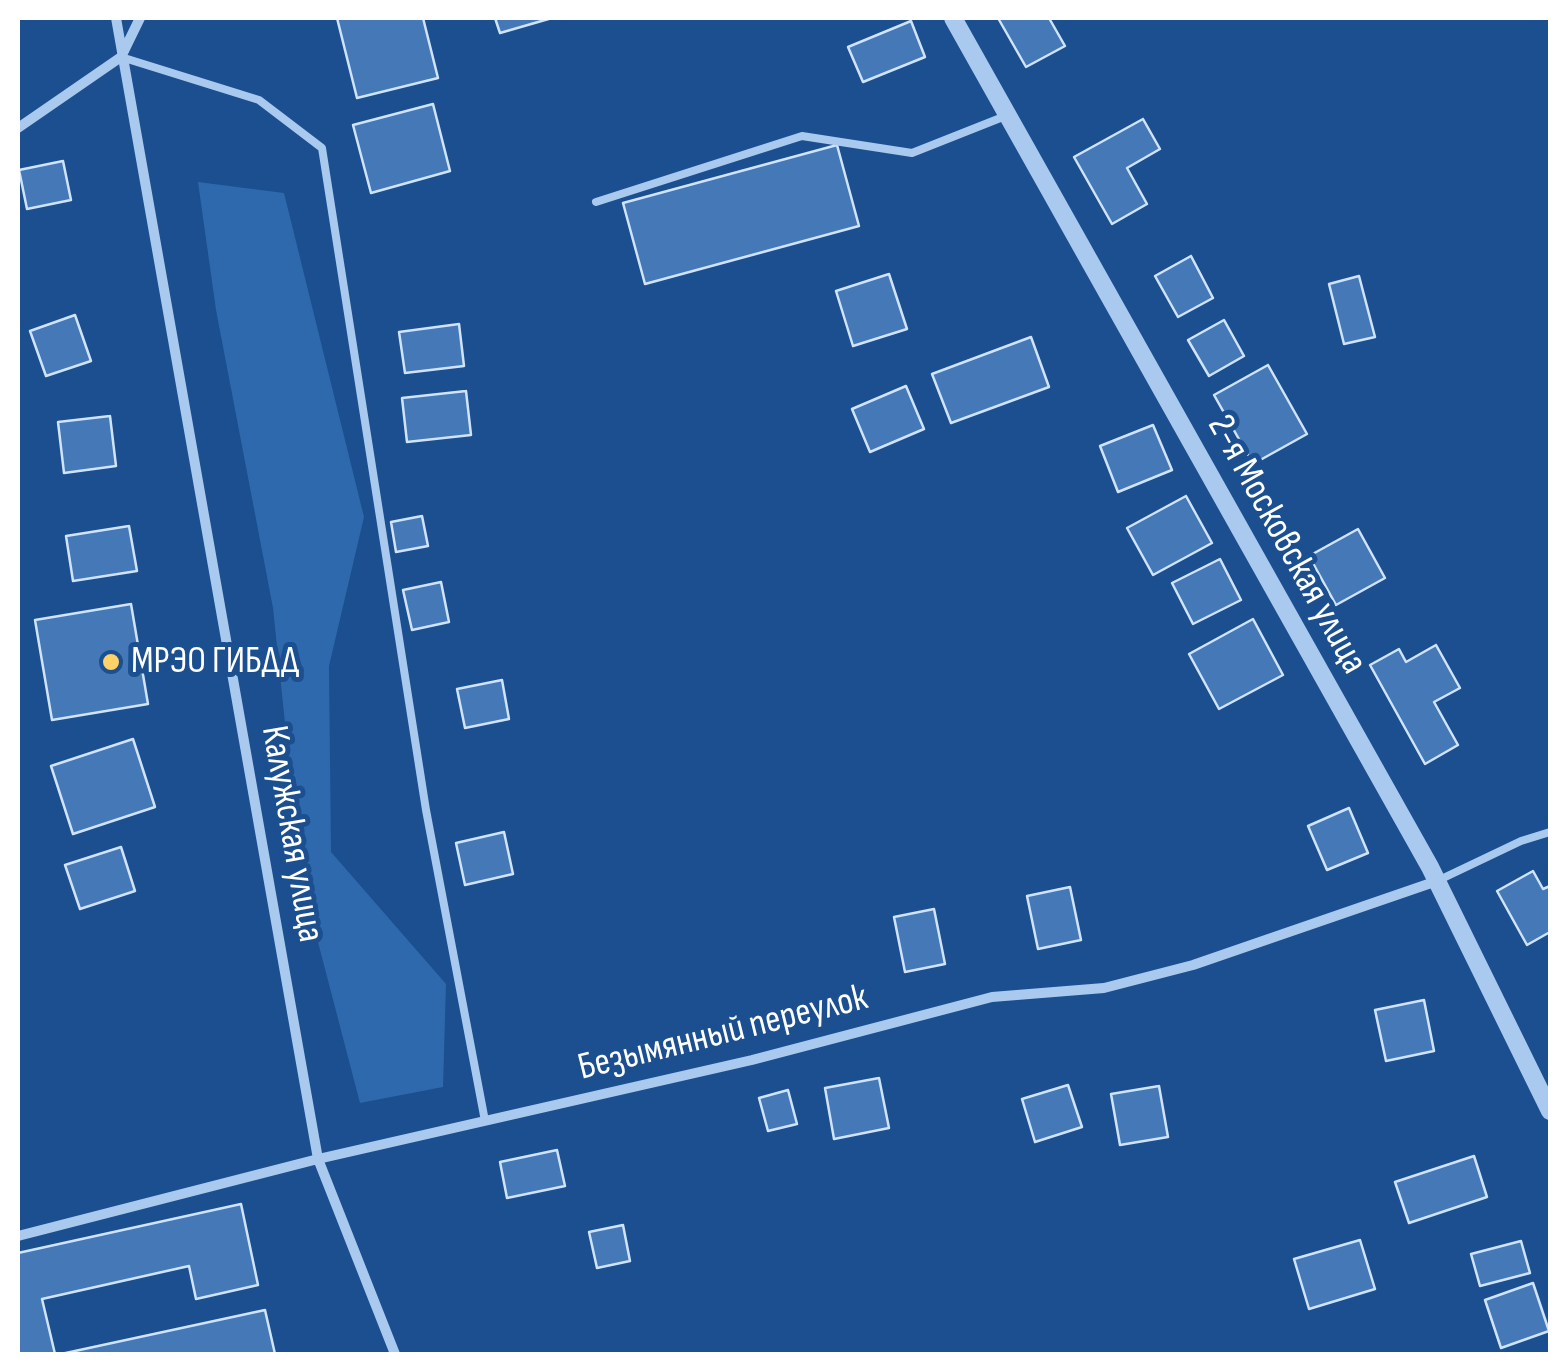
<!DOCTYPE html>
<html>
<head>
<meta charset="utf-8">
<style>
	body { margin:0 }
	#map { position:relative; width:1568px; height:1372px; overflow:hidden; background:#1b4f8f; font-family:"Sofia Sans Condensed",sans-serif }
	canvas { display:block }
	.frame { position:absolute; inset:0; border:20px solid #fff; pointer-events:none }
</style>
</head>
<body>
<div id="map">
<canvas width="1568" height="1372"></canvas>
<div class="frame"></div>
</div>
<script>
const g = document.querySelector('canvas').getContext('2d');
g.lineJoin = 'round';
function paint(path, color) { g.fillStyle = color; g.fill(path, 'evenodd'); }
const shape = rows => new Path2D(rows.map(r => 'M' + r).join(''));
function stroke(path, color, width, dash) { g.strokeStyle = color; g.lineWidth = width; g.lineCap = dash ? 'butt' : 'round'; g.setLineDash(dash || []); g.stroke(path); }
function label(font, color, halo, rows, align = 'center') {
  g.font = font + ' "Sofia Sans Condensed",sans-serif'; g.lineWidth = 10; g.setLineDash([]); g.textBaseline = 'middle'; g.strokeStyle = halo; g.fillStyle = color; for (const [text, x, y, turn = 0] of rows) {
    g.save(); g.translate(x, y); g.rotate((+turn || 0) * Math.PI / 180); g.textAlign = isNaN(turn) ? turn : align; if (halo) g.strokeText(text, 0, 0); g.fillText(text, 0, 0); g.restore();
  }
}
paint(shape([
	[198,182,284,193,364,517,329,666,331,852,446,984,443,1087,360,1103,301,877,273,608,216,310]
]), '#2e69ad');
const building = shape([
	[337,18,423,18,438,78,357,98,337,18],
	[495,18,552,18,500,33,495,18],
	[998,18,1049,18,1065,46,1026,67,998,18],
	[911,21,925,57,863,82,848,47,911,21],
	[433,104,450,171,371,193,353,125,433,104],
	[1143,119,1160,149,1127,168,1147,204,1112,224,1074,157,1143,119],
	[837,145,859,226,645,284,623,203,837,145],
	[63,161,71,200,27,209,19,170,63,161],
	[1191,256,1213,298,1178,317,1155,276,1191,256],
	[889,274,907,329,853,346,836,291,889,274],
	[1359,276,1375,337,1344,344,1329,284,1359,276],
	[75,315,91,361,46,376,30,331,75,315],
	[1224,320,1244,356,1209,376,1188,340,1224,320],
	[459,324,464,366,405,373,399,332,459,324],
	[1031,337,1049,387,951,423,932,374,1031,337],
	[1268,365,1307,434,1253,464,1214,395,1268,365],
	[906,386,924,429,870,452,852,409,906,386],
	[466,391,471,435,407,442,402,398,466,391],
	[110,416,116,466,64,473,58,422,110,416],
	[1153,425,1172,470,1118,492,1100,446,1153,425],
	[1186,496,1212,543,1153,575,1127,528,1186,496],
	[422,516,428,546,396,552,391,522,422,516],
	[129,526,137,571,73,581,66,536,129,526],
	[1358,529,1385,578,1336,605,1309,556,1358,529],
	[1220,559,1241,600,1193,624,1172,583,1220,559],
	[441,582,449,622,412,630,403,590,441,582],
	[131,604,148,704,52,720,35,620,131,604],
	[1253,619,1283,675,1219,709,1189,654,1253,619],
	[1436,645,1460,688,1434,702,1458,745,1425,764,1370,665,1399,649,1406,662,1436,645],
	[502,680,509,719,465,728,457,689,502,680],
	[133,739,155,807,73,834,51,766,133,739],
	[1349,808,1368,853,1327,870,1308,826,1349,808],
	[504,832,513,874,465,885,456,843,504,832],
	[121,847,135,891,80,909,65,865,121,847],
	[1533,871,1543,889,1550,886,1550,932,1527,945,1497,891,1533,871],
	[1070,887,1081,940,1038,949,1027,896,1070,887],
	[934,909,945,964,905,972,894,917,934,909],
	[1424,1000,1434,1051,1386,1061,1375,1010,1424,1000],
	[879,1078,889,1128,834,1139,825,1088,879,1078],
	[1068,1085,1082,1127,1035,1142,1022,1099,1068,1085],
	[1159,1086,1168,1137,1120,1145,1111,1094,1159,1086],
	[788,1090,797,1124,768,1131,759,1098,788,1090],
	[557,1150,565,1186,507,1198,500,1162,557,1150],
	[1474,1156,1487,1197,1409,1223,1395,1182,1474,1156],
	[241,1204,258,1285,196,1299,189,1266,42,1299,55,1354,18,1354,18,1253,241,1204],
	[623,1225,630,1261,597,1268,589,1232,623,1225],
	[1360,1240,1375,1289,1309,1309,1294,1259,1360,1240],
	[1521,1241,1530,1273,1480,1286,1471,1254,1521,1241],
	[1533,1283,1549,1331,1501,1348,1485,1300,1533,1283],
	[265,1310,275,1354,61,1354,265,1310]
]);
paint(building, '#4478b7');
stroke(building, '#cfe3fa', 2.5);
stroke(shape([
	[121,57,259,100,322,148,426,810,485,1121],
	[596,202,802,136,912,153,1008,115],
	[1437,881,1521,841,1550,832]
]), '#a9c9ee', 8);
stroke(shape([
	[116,18,318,1159,395,1354],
	[18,128,121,57,140,18],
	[18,1236,318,1159,752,1060,992,997,1104,988,1193,965,1437,881]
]), '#a9c9ee', 10);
stroke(shape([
	[953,18,1430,867,1550,1111]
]), '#a9c9ee', 18);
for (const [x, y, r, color] of [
	[111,662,10,"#ffd166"]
]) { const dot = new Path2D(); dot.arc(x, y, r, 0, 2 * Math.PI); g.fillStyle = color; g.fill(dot); stroke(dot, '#1b4f8f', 4); }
label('38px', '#fff', '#1b4f8f', [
	["2-я Московская улица",1286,545,61],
	["Калужская улица",291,834,80],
	["Безымянный переулок",723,1034,-14]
]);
label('38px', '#fff', '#1b4f8f', [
	["МРЭО ГИБДД",131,662]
], 'left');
</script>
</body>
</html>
